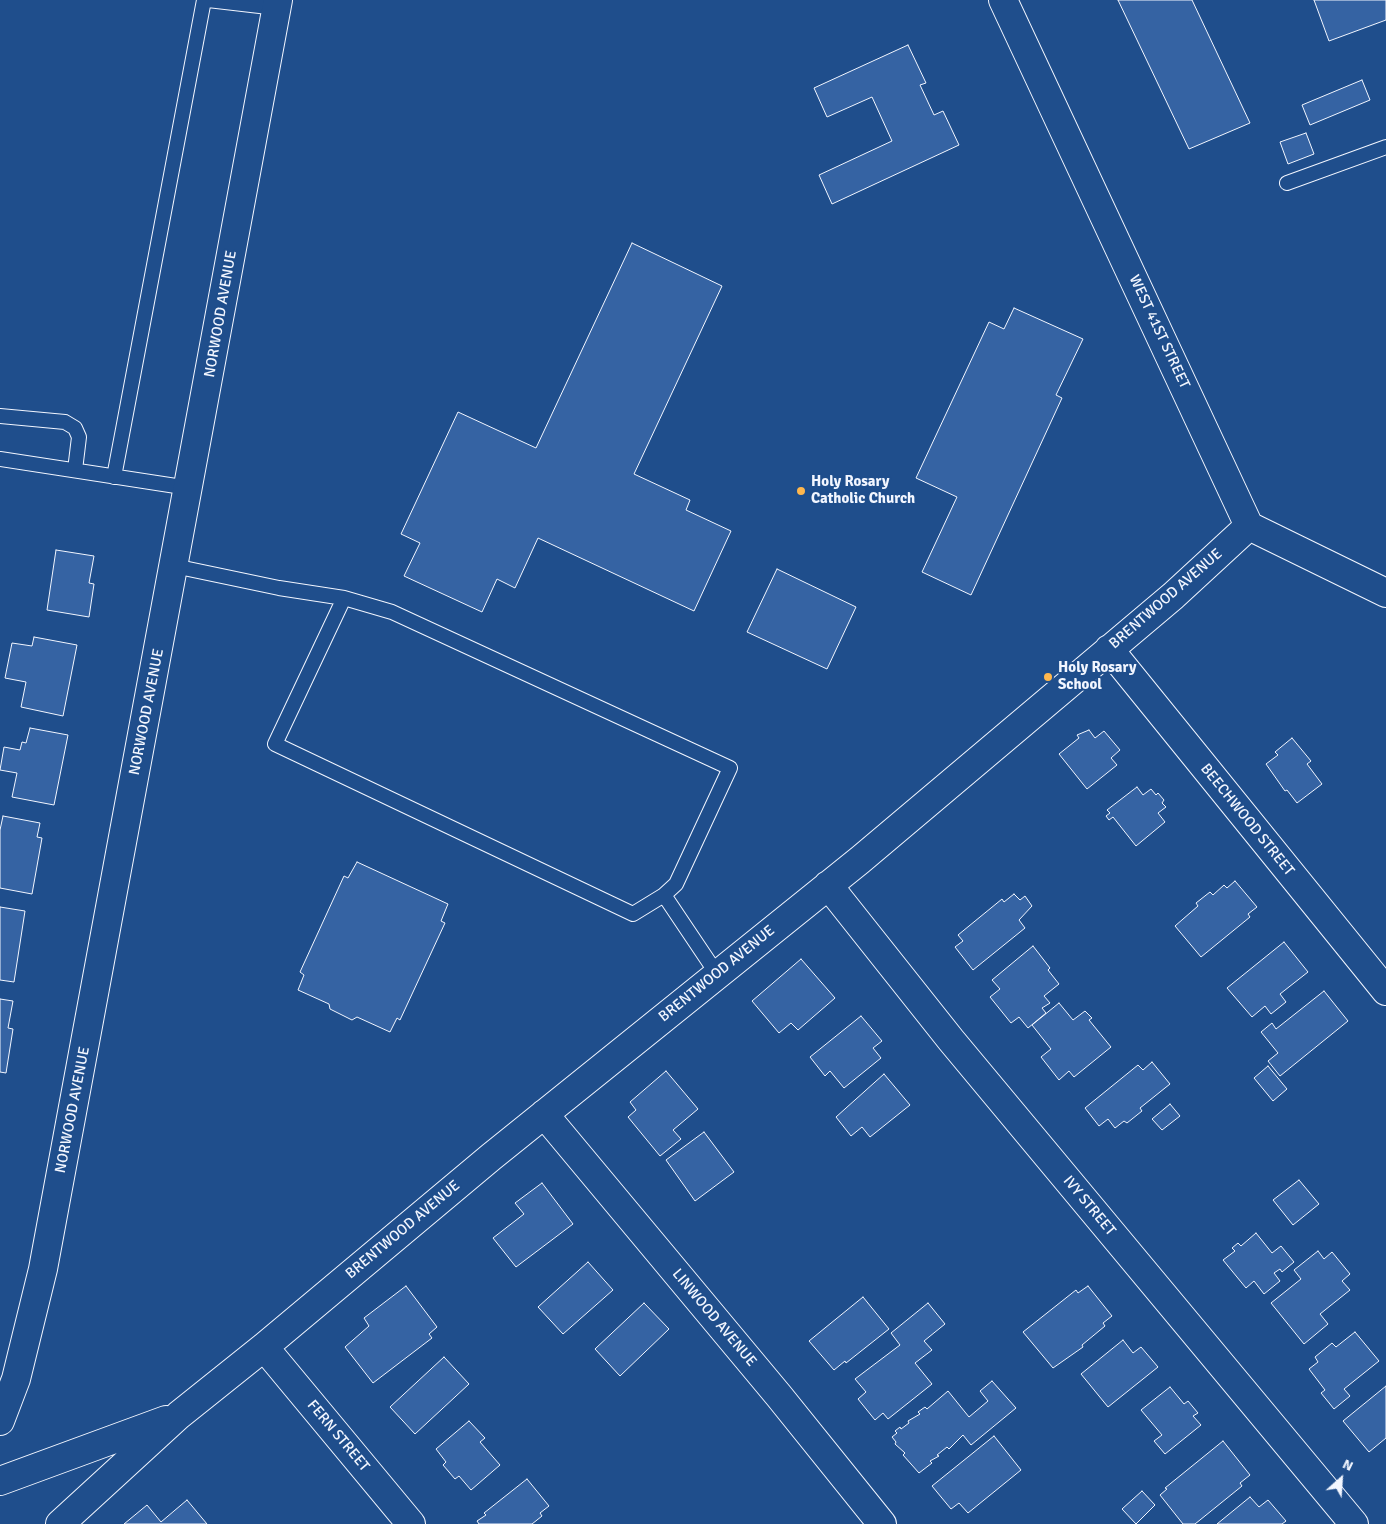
<!DOCTYPE html>
<html>
<head>
<meta charset="utf-8">
<style>
	body { margin:0 }
	#map { position:relative; width:1386px; height:1524px; overflow:hidden; background:#1f4e8c; font-family:Signika,sans-serif }
	canvas { display:block }
	.north { position:absolute; left:1316px; top:1454px; width:50px; height:50px; -webkit-text-stroke:4px #1f4e8c; paint-order:stroke; rotate:26deg; font-size:14px; font-weight:700; line-height:20px; text-align:center; color:#f2f6ff }
	.north::after { content:''; display:block; margin:auto; width:18px; height:22px; background:#f2f6ff; clip-path:polygon(50% 0,100% 100%,50% 72%,0 100%) }
</style>
</head>
<body>
<div id="map">
<canvas width="1386" height="1524"></canvas>
<div class="north">N</div>
</div>
<script>
const g = document.querySelector('canvas').getContext('2d');
g.lineJoin = 'round';
function paint(path, color) { g.fillStyle = color; g.fill(path, 'evenodd'); }
const shape = rows => new Path2D(rows.map(r => 'M' + r).join(''));
function stroke(path, color, width, dash) { g.strokeStyle = color; g.lineWidth = width; g.lineCap = dash ? 'butt' : 'round'; g.setLineDash(dash || []); g.stroke(path); }
function label(font, color, halo, rows, align = 'center') {
  g.font = font + ' Signika,sans-serif'; g.lineWidth = 4; g.setLineDash([]); g.textBaseline = 'middle'; g.strokeStyle = halo; g.fillStyle = color; for (const [text, x, y, turn = 0] of rows) {
    g.save(); g.translate(x, y); g.rotate((+turn || 0) * Math.PI / 180); g.textAlign = isNaN(turn) ? turn : align; if (halo) g.strokeText(text, 0, 0); g.fillText(text, 0, 0); g.restore();
  }
}
const building = shape([
	[1118,0,1192,0,1250,123,1189,149,1118,0],
	[1314,0,1386,0,1386,20,1329,41,1314,0],
	[908,45,926,83,920,85,934,115,943,111,959,145,832,204,819,175,892,141,872,97,827,117,814,88,908,45],
	[1362,80,1370,100,1310,125,1302,105,1362,80],
	[1306,133,1314,154,1288,164,1280,142,1306,133],
	[632,243,722,286,634,474,690,500,686,510,731,531,694,611,538,538,515,588,497,579,482,612,404,576,420,543,401,534,458,412,536,448,632,243],
	[1014,308,1083,339,1056,395,1062,398,971,595,922,572,957,497,916,478,989,322,1004,329,1014,308],
	[56,550,94,556,89,583,94,584,89,617,47,610,56,550],
	[777,569,856,607,827,669,747,632,777,569],
	[34,637,77,645,63,716,21,707,26,682,5,678,12,643,32,646,34,637],
	[30,728,68,735,54,805,12,797,17,773,0,770,4,747,20,750,22,742,26,743,30,728],
	[1089,730,1095,738,1104,731,1120,750,1111,758,1117,765,1087,789,1059,754,1079,738,1077,735,1089,730],
	[1292,738,1311,761,1307,764,1322,784,1297,803,1287,790,1285,791,1266,764,1278,755,1275,752,1292,738],
	[1137,787,1143,795,1151,789,1156,795,1158,793,1164,800,1162,803,1166,807,1158,813,1165,822,1136,846,1113,817,1109,820,1106,816,1110,813,1107,810,1137,787],
	[3,816,40,823,37,837,42,838,32,894,0,888,0,830,3,816],
	[357,862,448,904,441,921,445,923,400,1020,397,1018,390,1032,357,1017,352,1020,330,1009,329,1004,298,990,304,975,300,972,344,876,348,878,357,862],
	[1235,881,1257,907,1248,914,1250,917,1201,957,1175,926,1198,906,1196,903,1210,892,1213,895,1224,885,1227,888,1235,881],
	[1014,894,1020,900,1025,896,1032,906,1019,920,1025,928,973,970,955,947,963,941,958,935,1002,899,1004,902,1014,894],
	[0,907,25,911,14,982,0,980,0,907],
	[1284,942,1308,972,1280,994,1286,1002,1271,1014,1265,1006,1252,1017,1227,988,1284,942],
	[1033,946,1050,968,1048,970,1059,984,1044,996,1050,1003,1042,1008,1046,1013,1028,1028,1019,1017,1011,1023,990,997,1000,989,992,980,1033,946],
	[801,959,835,998,798,1030,791,1023,779,1033,752,1001,801,959],
	[1324,991,1348,1021,1280,1076,1268,1061,1278,1053,1261,1032,1272,1023,1276,1029,1324,991],
	[0,999,13,1001,8,1028,13,1029,6,1073,0,1072,0,999],
	[1059,1003,1073,1020,1085,1011,1092,1018,1089,1020,1111,1047,1074,1077,1069,1071,1059,1080,1041,1057,1051,1049,1032,1025,1059,1003],
	[861,1016,882,1041,873,1048,881,1058,844,1088,830,1071,825,1076,810,1057,861,1016],
	[1152,1062,1170,1084,1140,1108,1142,1111,1127,1123,1124,1121,1115,1128,1108,1119,1099,1126,1085,1108,1138,1065,1143,1070,1152,1062],
	[1268,1066,1287,1089,1273,1101,1254,1078,1268,1066],
	[666,1071,698,1109,673,1130,681,1139,660,1156,628,1117,636,1110,630,1102,666,1071],
	[884,1074,910,1105,870,1137,862,1127,851,1136,836,1117,884,1074],
	[1170,1104,1180,1116,1162,1130,1152,1119,1170,1104],
	[704,1132,734,1172,695,1201,666,1160,704,1132],
	[1299,1180,1319,1204,1293,1225,1273,1200,1299,1180],
	[542,1183,573,1224,516,1267,493,1238,524,1214,515,1203,542,1183],
	[1256,1233,1272,1253,1281,1246,1294,1262,1282,1272,1280,1269,1274,1273,1280,1281,1264,1294,1254,1281,1246,1288,1223,1260,1235,1251,1232,1248,1238,1243,1241,1246,1256,1233],
	[1318,1251,1324,1259,1332,1252,1350,1274,1342,1281,1350,1290,1320,1314,1328,1324,1304,1344,1271,1303,1301,1279,1294,1270,1318,1251],
	[588,1262,613,1290,563,1334,538,1307,588,1262],
	[406,1286,437,1327,429,1334,432,1338,373,1383,345,1347,369,1326,364,1318,406,1286],
	[1088,1286,1112,1316,1103,1323,1105,1326,1082,1345,1083,1347,1053,1368,1023,1332,1076,1290,1078,1293,1088,1286],
	[863,1297,889,1329,846,1363,845,1361,834,1370,809,1341,863,1297],
	[644,1303,669,1329,620,1376,595,1349,644,1303],
	[928,1303,945,1324,924,1341,932,1350,915,1363,932,1384,888,1419,883,1413,875,1420,858,1399,866,1392,855,1379,900,1345,891,1333,928,1303],
	[1355,1332,1379,1361,1344,1389,1350,1396,1334,1409,1321,1393,1325,1390,1309,1369,1318,1362,1315,1357,1332,1343,1336,1347,1355,1332],
	[1123,1340,1133,1353,1141,1347,1158,1367,1108,1407,1081,1374,1123,1340],
	[444,1357,469,1384,415,1434,390,1407,444,1357],
	[992,1381,1016,1408,971,1445,963,1435,949,1449,947,1447,937,1455,939,1456,930,1461,932,1463,919,1473,903,1455,905,1453,895,1444,896,1442,892,1437,897,1433,895,1431,900,1427,901,1429,909,1423,908,1421,920,1414,918,1412,925,1407,927,1409,948,1391,969,1417,988,1401,980,1391,992,1381],
	[1386,1386,1386,1438,1369,1452,1343,1421,1386,1386],
	[1170,1387,1184,1404,1188,1401,1198,1413,1193,1416,1201,1425,1165,1454,1154,1441,1162,1435,1141,1410,1170,1387],
	[469,1421,485,1438,480,1442,500,1465,471,1490,459,1476,455,1479,443,1465,446,1462,436,1449,469,1421],
	[994,1436,1021,1470,968,1513,959,1503,951,1509,932,1486,994,1436],
	[1223,1441,1250,1475,1240,1483,1242,1486,1195,1524,1183,1524,1160,1495,1167,1489,1165,1488,1223,1441],
	[527,1479,549,1506,540,1513,542,1516,532,1524,479,1524,477,1521,486,1515,484,1513,527,1479],
	[1142,1491,1155,1505,1136,1524,1122,1509,1142,1491],
	[1250,1497,1259,1507,1268,1500,1286,1521,1282,1524,1217,1524,1250,1497],
	[187,1500,207,1524,124,1524,147,1505,161,1522,187,1500]
]);
paint(building, '#3563a3');
stroke(building, '#f2f6ff', 1);
const service = shape([
	[208,0,277,8],
	[1287,183,1386,147],
	[0,416,65,422,75,428,79,437,75,470],
	[0,459,189,488],
	[114,477,204,0],
	[174,566,279,588,344,598,392,612,730,768,676,884,664,895,717,974],
	[344,598,275,744,633,914,664,895]
]);
const minor = shape([
	[1003,0,1249,526,1386,593],
	[1109,649,1386,991],
	[828,885,951,1040,1354,1524],
	[544,1114,779,1396,882,1524],
	[264,1347,411,1524],
	[0,1481,166,1420],
	[60,1524,179,1415,264,1347,491,1157,860,860,1173,596,1249,526]
]);
const secondary = shape([
	[0,1421,16,1379,43,1269,278,0]
]);
stroke(service, '#f2f6ff', 16);
stroke(minor, '#f2f6ff', 30);
stroke(secondary, '#f2f6ff', 30);
stroke(service, '#1f4e8c', 14);
stroke(minor, '#1f4e8c', 28);
stroke(secondary, '#1f4e8c', 28);
for (const [x, y, r, color] of [
	[801,491,5,"#ffb74d"],
	[1048,677,5,"#ffb74d"]
]) { const dot = new Path2D(); dot.arc(x, y, r, 0, 2 * Math.PI); g.fillStyle = color; g.fill(dot); stroke(dot, '#1f4e8c', 2); }
label('15px', '#f2f6ff', '#1f4e8c', [
	["NORWOOD AVENUE",221,314,-80],
	["WEST 41ST STREET",1159,332,65],
	["BRENTWOOD AVENUE",1166,599,-41],
	["NORWOOD AVENUE",147,712,-79],
	["BEECHWOOD STREET",1247,820,51],
	["BRENTWOOD AVENUE",717,974,-39],
	["NORWOOD AVENUE",73,1110,-79],
	["IVY STREET",1089,1206,50],
	["BRENTWOOD AVENUE",403,1230,-40],
	["LINWOOD AVENUE",714,1318,50],
	["FERN STREET",338,1436,50]
]);
label('bold 15px', '#f2f6ff', '#1f4e8c', [
	["Holy Rosary",811,482],
	["Catholic Church",811,499],
	["Holy Rosary",1058,668],
	["School",1058,685]
], 'left');
</script>
</body>
</html>
